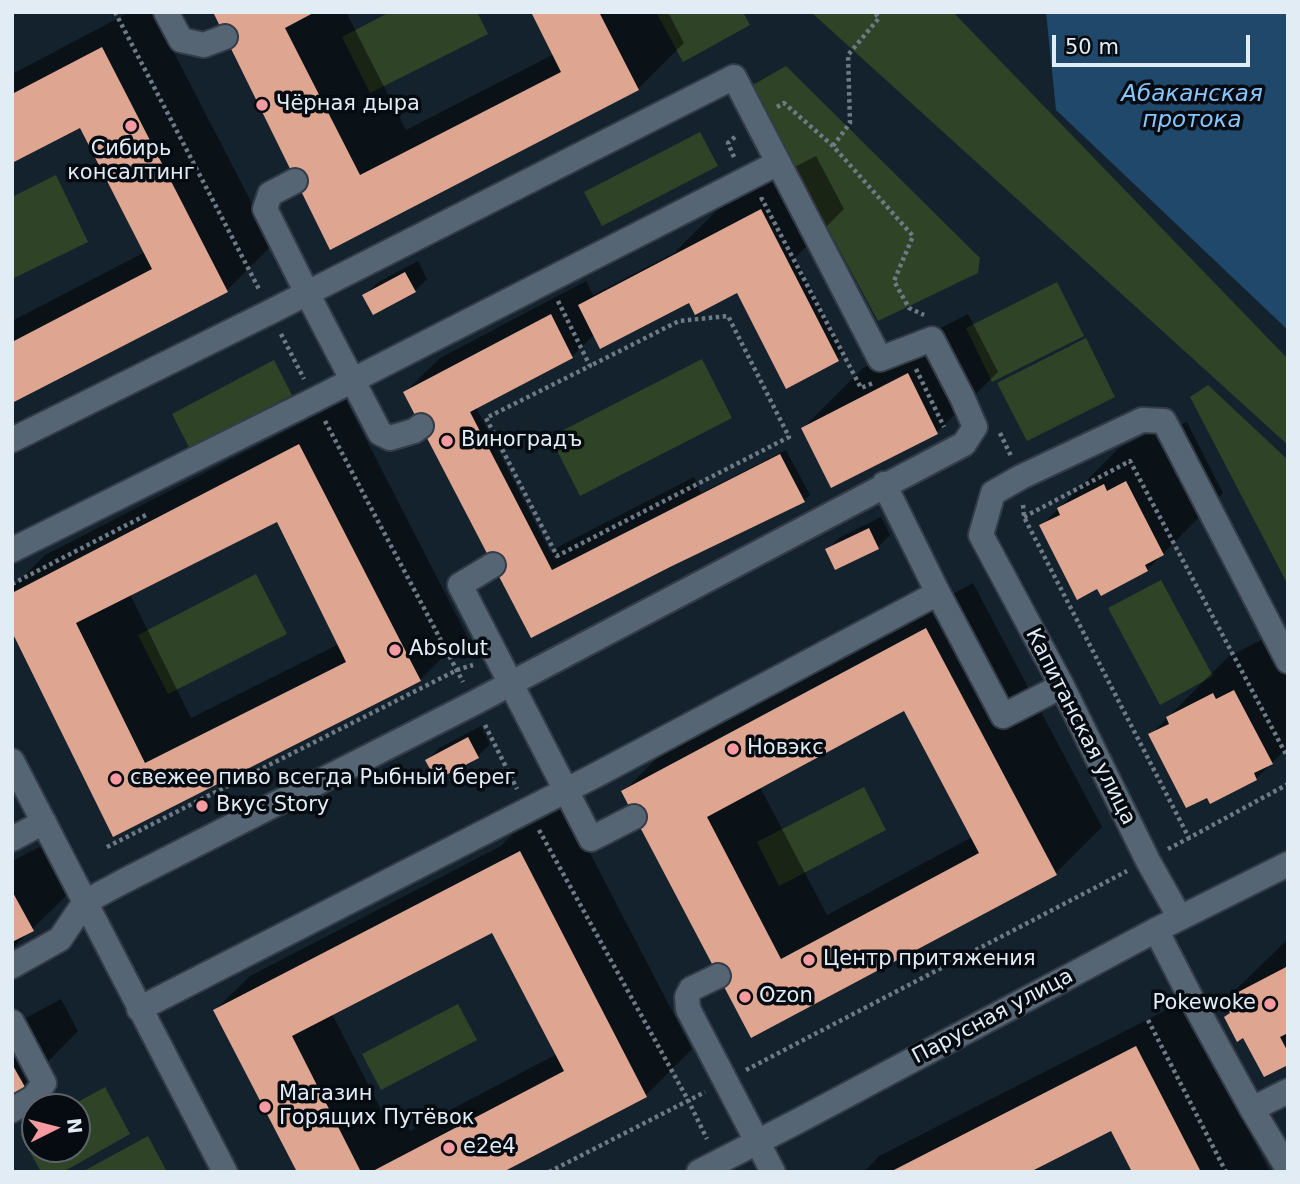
<!DOCTYPE html>
<html>
<head>
<meta charset="utf-8">
<style>
	body { margin:0 }
	#map { position:relative; width:1300px; height:1184px; overflow:hidden; background:#14222e; font-family:"DejaVu Sans",sans-serif }
	canvas { display:block }
	.frame { position:absolute; inset:0; border:14px solid #e2ecf4; pointer-events:none }
	.north { position:absolute; left:21px; top:1093px; width:70px; height:70px; box-sizing:border-box; background:#050b10; border:2px solid #5d656b; border-radius:50%; rotate:84deg; font-size:19px; font-weight:700; line-height:28px; text-align:center; color:#e2ecf4 }
	.north::after { content:''; display:block; margin:auto; width:24px; height:32px; background:#f49aa0; clip-path:polygon(50% 0,100% 100%,50% 72%,0 100%) }
	.scale { position:absolute; left:1052px; top:35px; width:198px; height:32px; box-sizing:border-box; border:4px solid #e2ecf4; border-top:0; padding-left:9px; font-size:21px; line-height:24px; white-space:nowrap; color:#e2ecf4; -webkit-text-stroke:5px #050b10; paint-order:stroke }
</style>
</head>
<body>
<div id="map">
<canvas width="1300" height="1184"></canvas>
<div class="frame"></div>
<div class="north">N</div>
<div class="scale">50 m</div>
</div>
<script>
const g = document.querySelector('canvas').getContext('2d');
g.lineJoin = 'round';
function paint(path, color) { g.fillStyle = color; g.fill(path, 'evenodd'); }
const shape = rows => new Path2D(rows.map(r => 'M' + r).join(''));
function stroke(path, color, width, dash) { g.strokeStyle = color; g.lineWidth = width; g.lineCap = dash ? 'butt' : 'round'; g.setLineDash(dash || []); g.stroke(path); }
function label(font, color, halo, rows, align = 'center') {
  g.font = font + ' "DejaVu Sans",sans-serif'; g.lineWidth = 7; g.setLineDash([]); g.textBaseline = 'middle'; g.strokeStyle = halo; g.fillStyle = color; for (const [text, x, y, turn = 0] of rows) {
    g.save(); g.translate(x, y); g.rotate((+turn || 0) * Math.PI / 180); g.textAlign = isNaN(turn) ? turn : align; if (halo) g.strokeText(text, 0, 0); g.fillText(text, 0, 0); g.restore();
  }
}
paint(shape([
	[390,12,477,12,488,34,370,93,342,37],
	[656,12,743,12,750,25,683,62],
	[811,12,953,12,1288,359,1288,445],
	[786,66,980,258,978,273,878,321,751,86],
	[700,132,718,166,602,226,584,192],
	[56,175,88,242,12,279,12,197],
	[1057,282,1084,336,992,382,966,328],
	[1086,338,1115,397,1027,441,997,383],
	[702,359,732,418,580,496,550,437],
	[274,360,292,395,190,449,172,414],
	[1208,385,1288,460,1288,585,1190,397],
	[256,574,287,634,168,694,138,635],
	[1161,580,1213,676,1160,705,1108,608],
	[864,787,886,830,779,886,757,842],
	[458,1004,477,1040,381,1090,362,1054],
	[105,1087,130,1134,63,1172,41,1172,20,1134,35,1126,35,1149,77,1149,77,1107,69,1107],
	[148,1136,167,1172,82,1172]
]), '#2f4426');
paint(shape([
	[1046,12,1288,12,1288,330,1056,110]
]), '#20486a');
paint(shape([
	[130,12,153,12,273,244,227,290,12,401,12,321,145,252,80,126,12,161,12,74],
	[214,12,346,12,406,130,554,54,533,12,668,12,684,43,638,89,331,248],
	[816,156,844,209,795,258,844,354,838,359,738,290,690,300,595,334,572,356,476,407,551,553,556,548,694,477,701,493,786,450,810,495,804,500,669,566,532,636,405,392,440,358,586,281,593,295,674,253,723,204],
	[418,261,427,279,415,291,365,295,377,283],
	[968,314,998,372,937,432,832,486,803,428,863,368],
	[346,400,466,634,420,680,114,835,12,628,12,588,45,555],
	[278,520,339,644,191,718,130,594],
	[1187,422,1223,493,1147,570,1041,526,1119,448,1165,425,1168,431],
	[881,517,890,535,878,547,827,550,839,538],
	[973,583,1102,827,1056,873,752,1036,623,792,669,746],
	[905,709,972,837,827,915,760,787],
	[1273,634,1288,635,1288,747,1256,779,1150,735,1228,657],
	[481,726,490,744,478,756,437,778,427,761,439,748],
	[566,807,692,1049,646,1095,499,1172,299,1172,215,1010,250,976,501,846,513,834],
	[493,930,557,1054,410,1131,402,1115,388,1123,332,1014],
	[53,840,57,847,69,840,87,875,12,949,12,861],
	[1288,939,1288,1063,1244,1036,1226,1017,1231,1012,1225,1000],
	[61,999,78,1031,24,1086,12,1092,12,1013,21,1009,26,1018],
	[1182,1002,1270,1172,1134,1172,1112,1128,1026,1172,864,1172,879,1156]
]), '#0007');
paint(shape([
	[213,12,315,12,285,28,360,175,561,72,531,12,599,12,639,90,330,250],
	[102,47,228,292,12,403,12,342,152,269,80,128,12,163,12,94],
	[761,209,839,361,786,389,737,293,695,315,689,303,600,349,578,305],
	[405,272,416,292,373,315,362,295],
	[551,314,573,358,470,412,552,570,780,454,805,502,670,567,531,638,403,392],
	[908,373,938,434,831,488,801,428],
	[299,444,421,681,113,837,12,632,12,593],
	[277,522,346,662,145,763,76,623],
	[1126,481,1164,555,1145,565,1148,571,1101,596,1097,589,1077,600,1039,525,1060,515,1057,508,1104,484,1107,491],
	[869,528,879,549,835,570,825,549],
	[926,628,1057,875,751,1038,621,791],
	[904,711,979,853,781,959,707,817],
	[1234,690,1273,764,1254,773,1257,780,1210,804,1207,798,1186,808,1148,734,1169,724,1166,717,1213,693,1216,699],
	[468,737,479,758,436,780,425,760],
	[520,851,647,1097,503,1172,371,1172,564,1071,492,933,292,1036,361,1172,297,1172,213,1010],
	[12,891,34,931,12,942],
	[1288,966,1288,1033,1280,1037,1288,1052,1288,1065,1264,1077,1243,1038,1237,1042,1224,1017,1230,1013,1223,1000],
	[1136,1046,1201,1172,1132,1172,1111,1131,1030,1172,890,1172],
	[12,1064,25,1087,12,1094]
]), '#dea590');
const minor = shape([
	[166,12,181,40,204,45,225,37],
	[295,181,270,194,265,209,307,293,380,433,390,438,414,431,421,426],
	[12,440,270,312,734,77,880,359,932,339,962,397,975,427,964,444,474,703,124,881,85,902,60,939,12,966],
	[884,484,938,593,1003,716,1062,686],
	[12,550,314,400,778,163],
	[493,565,460,585,591,839,634,817],
	[12,761,225,1172],
	[12,839,44,822],
	[1180,918,1148,861,1062,686,981,535,993,493,1021,477,1142,420,1164,421,1288,661],
	[1156,930,1191,998,1252,1109,1288,1169],
	[718,976,691,989,687,997,688,1009,773,1172],
	[139,1009,596,775,938,593],
	[12,1022,44,1083,33,1098,12,1110],
	[1252,1109,1288,1091],
	[699,1172,800,1120,1156,930,1288,864]
]);
stroke(minor, '#333c47', 28);
stroke(shape([
	[115,12,260,291],
	[777,107,784,103,833,146,913,236,894,281,909,308,924,315],
	[833,146,850,123,848,55,879,18,874,12],
	[734,157,728,143,736,136],
	[760,200,762,199,861,388,873,383],
	[558,301,590,366,486,418,557,556,789,437,728,316,679,321,590,366],
	[281,334,304,379],
	[916,369,944,427],
	[325,421,463,682],
	[1000,433,1011,456],
	[1023,505,1024,517,1189,838,1288,784],
	[1024,517,1130,461,1288,758],
	[12,584,148,514],
	[485,725,517,789],
	[539,830,688,1100,707,1139],
	[107,847,457,670,473,665],
	[1168,849,1189,838],
	[1148,1020,1226,1172],
	[746,1070,1127,871],
	[549,1172,705,1092]
]), '#6e7a85', 4.5, [3.5, 3.5]);
stroke(minor, '#556574', 24);
for (const [x, y, r, color] of [
	[262,105,7,"#f49aa0"],
	[131,126,7,"#f49aa0"],
	[447,441,7,"#f49aa0"],
	[395,650,7,"#f49aa0"],
	[733,749,7,"#f49aa0"],
	[116,779,7,"#f49aa0"],
	[202,806,7,"#f49aa0"],
	[809,960,7,"#f49aa0"],
	[745,997,7,"#f49aa0"],
	[1270,1004,7,"#f49aa0"],
	[265,1107,7,"#f49aa0"],
	[449,1148,7,"#f49aa0"]
]) { const dot = new Path2D(); dot.arc(x, y, r, 0, 2 * Math.PI); g.fillStyle = color; g.fill(dot); stroke(dot, '#050b10', 2.5); }
label('21px', '#e2ecf4', '#050b10', [
	["Чёрная дыра",276,105],
	["Сибирь",131,150,"center"],
	["консалтинг",131,174,"center"],
	["Виноградъ",461,441],
	["Absolut",409,650],
	["Новэкс",747,749],
	["свежее пиво всегда Рыбный берег",130,779],
	["Вкус Story",216,806],
	["Центр притяжения",823,960],
	["Ozon",759,997],
	["Pokewoke",1256,1004,"right"],
	["Магазин",279,1095],
	["Горящих Путёвок",279,1119],
	["е2е4",463,1148]
], 'left');
label('21px', '#e2ecf4', '#050b10', [
	["Капитанская улица",1080,727,63],
	["Парусная улица",993,1017,-28]
]);
label('italic 23px', '#87c6fe', '#050b10', [
	["Абаканская",1192,95],
	["протока",1192,121]
]);
</script>
</body>
</html>
